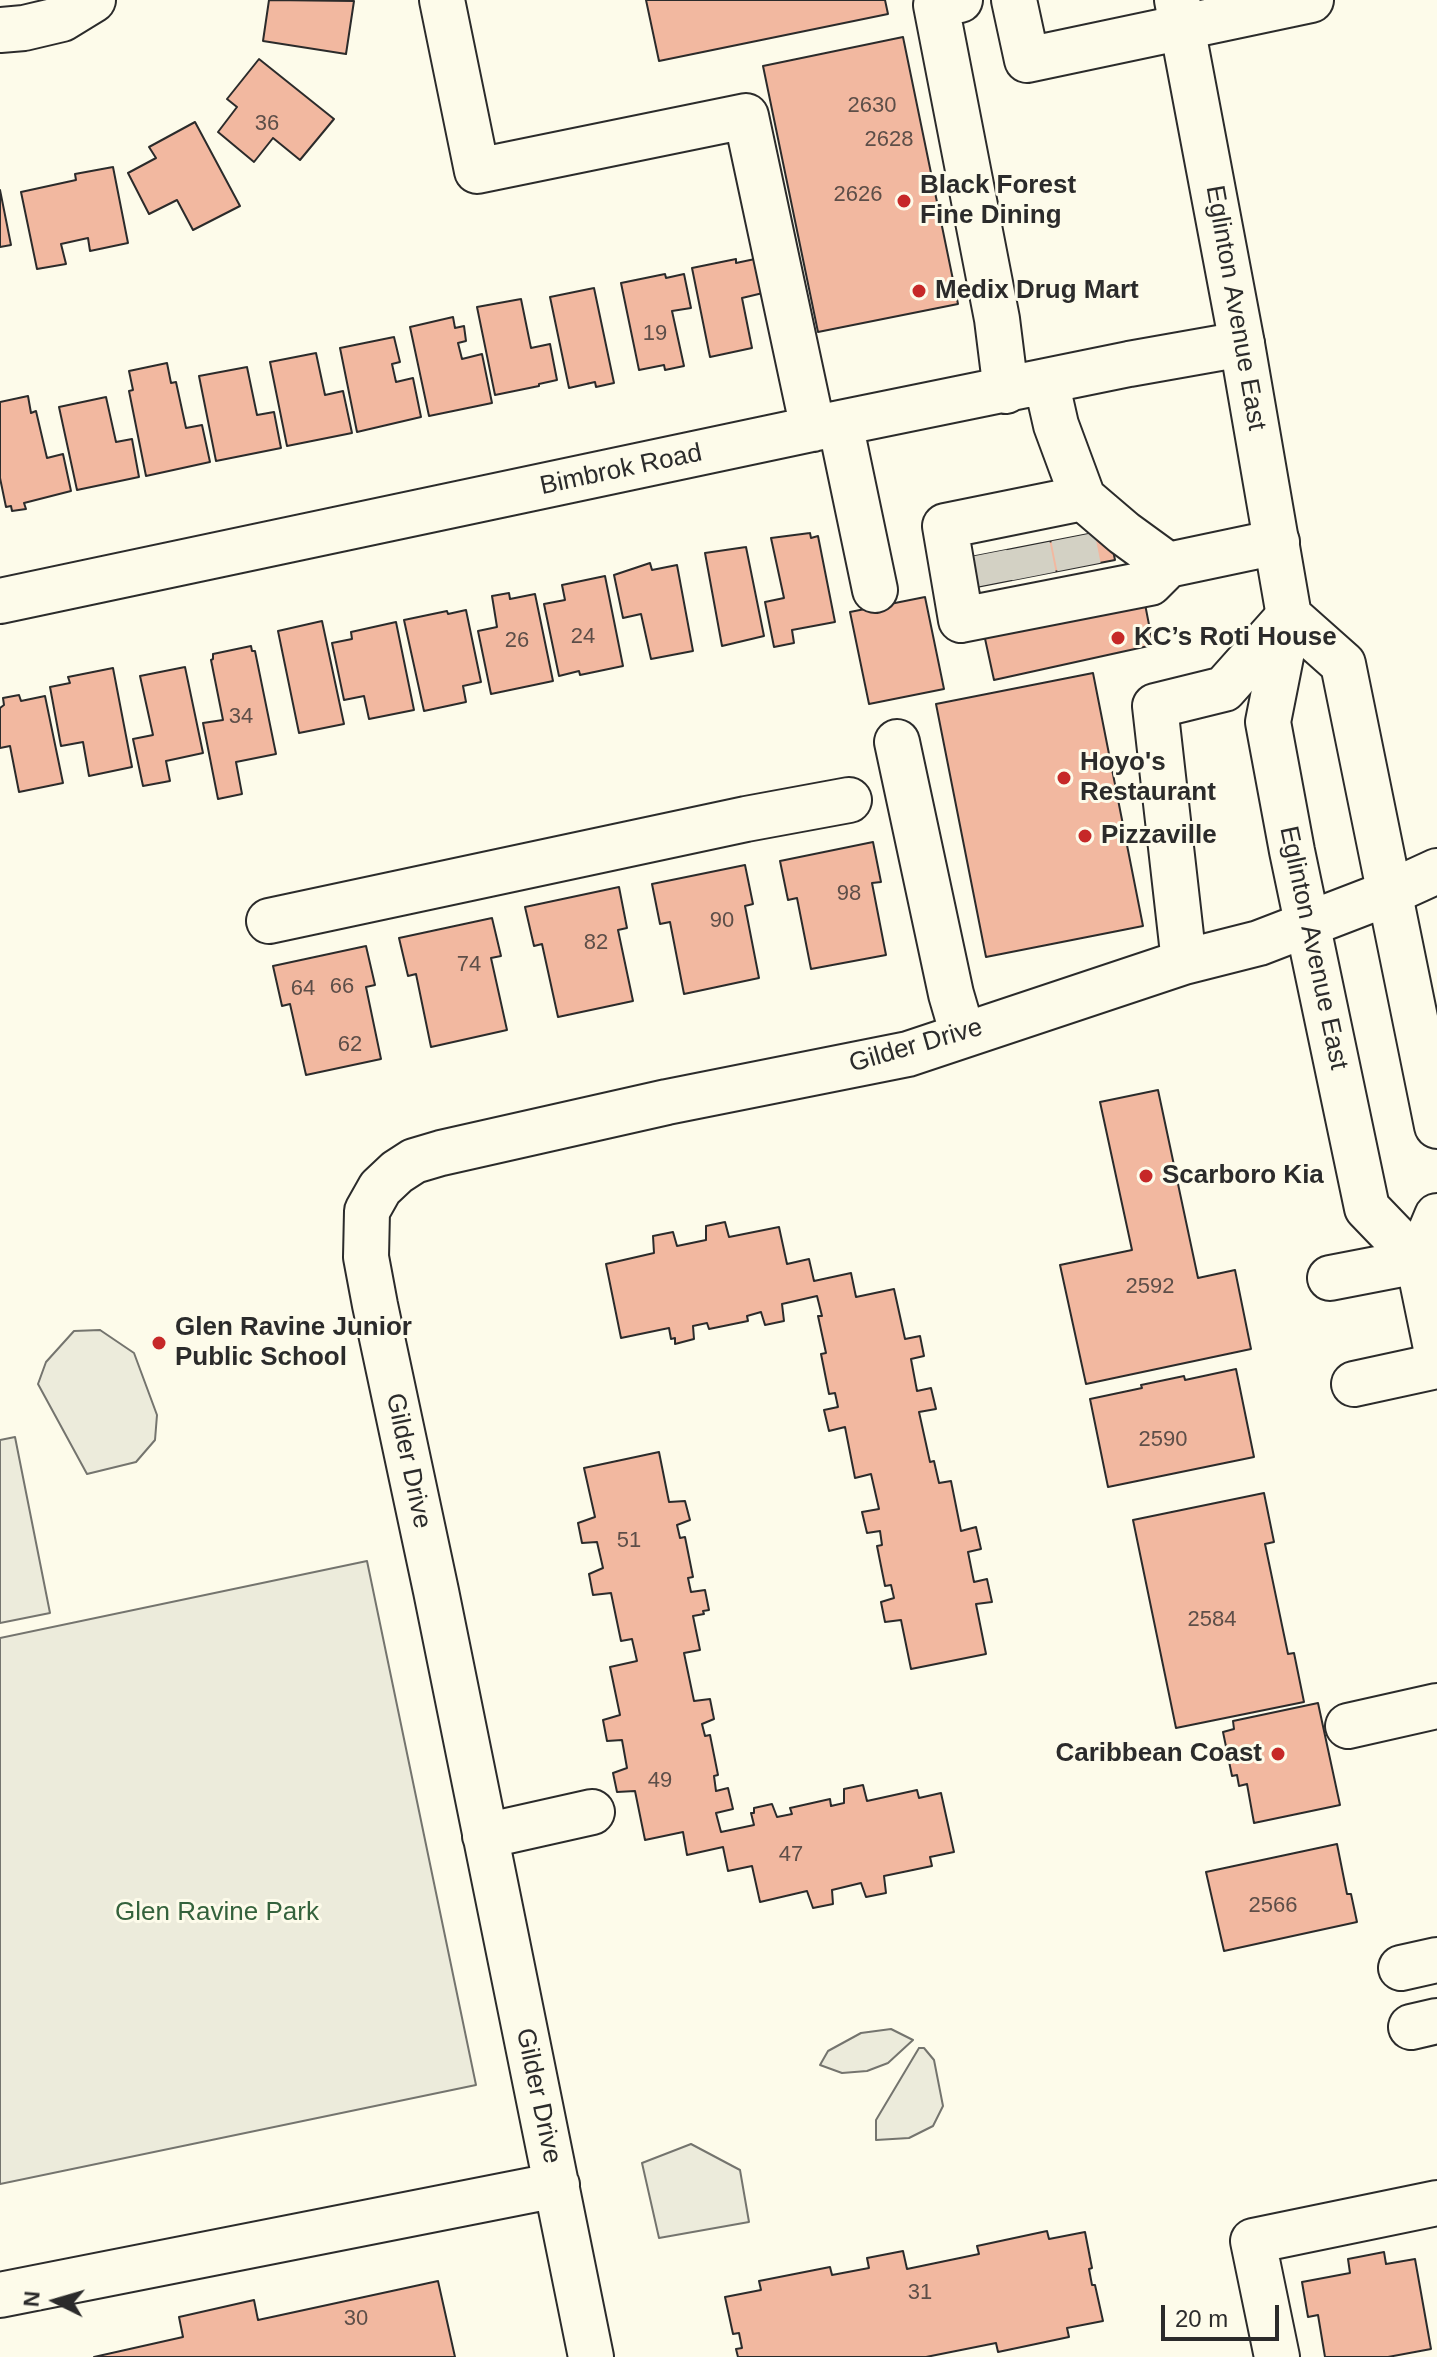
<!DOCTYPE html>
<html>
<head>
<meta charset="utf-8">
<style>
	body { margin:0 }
	#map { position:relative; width:1437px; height:2357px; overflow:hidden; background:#fdfbea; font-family:Arial,sans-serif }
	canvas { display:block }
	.north { position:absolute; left:16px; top:2261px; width:80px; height:80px; -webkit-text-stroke:6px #fdfbea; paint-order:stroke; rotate:275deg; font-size:22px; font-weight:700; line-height:32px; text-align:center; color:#2b2b2b }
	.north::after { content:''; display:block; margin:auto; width:28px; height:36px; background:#2b2b2b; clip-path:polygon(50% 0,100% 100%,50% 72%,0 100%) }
	.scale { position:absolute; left:1161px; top:2305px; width:118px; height:36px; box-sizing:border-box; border:4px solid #2b2b2b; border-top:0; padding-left:10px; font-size:24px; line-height:28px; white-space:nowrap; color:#2b2b2b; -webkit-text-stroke:6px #fdfbea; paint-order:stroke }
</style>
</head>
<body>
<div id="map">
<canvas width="1437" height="2357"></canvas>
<div class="north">N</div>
<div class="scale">20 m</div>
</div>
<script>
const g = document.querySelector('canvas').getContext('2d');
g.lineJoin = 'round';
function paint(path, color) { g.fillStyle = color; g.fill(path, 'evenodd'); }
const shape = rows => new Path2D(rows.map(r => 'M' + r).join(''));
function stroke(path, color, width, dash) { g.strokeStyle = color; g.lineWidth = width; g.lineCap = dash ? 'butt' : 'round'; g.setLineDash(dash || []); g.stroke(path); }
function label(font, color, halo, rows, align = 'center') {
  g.font = font + ' Arial,sans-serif'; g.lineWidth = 6; g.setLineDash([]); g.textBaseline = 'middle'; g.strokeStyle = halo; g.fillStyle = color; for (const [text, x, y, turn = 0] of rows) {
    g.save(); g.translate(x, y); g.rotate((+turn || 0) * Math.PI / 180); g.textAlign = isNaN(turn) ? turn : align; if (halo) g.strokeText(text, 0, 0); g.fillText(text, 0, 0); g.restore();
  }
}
const green = shape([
	[100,1330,134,1353,157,1415,155,1440,136,1462,87,1474,38,1384,46,1362,74,1331,100,1330],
	[15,1437,50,1613,0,1623,0,1440,15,1437],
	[367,1561,476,2085,0,2184,0,1638,367,1561],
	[891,2029,913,2040,888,2063,867,2071,842,2073,820,2065,828,2051,861,2033,891,2029],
	[919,2048,924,2048,934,2060,943,2106,933,2126,909,2138,876,2140,876,2120,919,2048],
	[691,2144,740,2170,749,2222,659,2238,642,2163,691,2144]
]);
paint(green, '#ecebdb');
stroke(green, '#74746e', 2);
const building = shape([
	[269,0,354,1,346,54,263,41,269,0],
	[646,0,885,0,888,14,659,61,646,0],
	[903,37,958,304,818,332,763,66,903,37],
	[259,59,334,119,300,160,273,138,254,162,218,132,237,107,227,99,259,59],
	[195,122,240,206,193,230,177,200,149,214,128,173,156,158,149,147,195,122],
	[113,167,128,243,90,251,88,238,61,244,66,264,37,269,21,192,76,180,75,174,113,167],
	[0,190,11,245,0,247,0,190],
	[736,259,736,263,755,259,763,293,742,298,752,348,710,357,692,268,736,259],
	[665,274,666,278,684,274,691,308,672,311,684,366,665,370,664,365,639,370,621,283,665,274],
	[594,288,614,383,596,387,595,382,569,388,550,297,594,288],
	[521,299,531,348,550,344,557,380,539,384,539,386,495,395,477,307,521,299],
	[453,317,455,328,464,326,466,341,458,343,462,359,482,354,492,403,429,416,410,327,453,317],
	[394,337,400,362,392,364,396,382,413,378,421,417,357,432,340,348,394,337],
	[316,353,325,395,343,391,352,433,287,446,270,362,316,353],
	[167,363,171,383,176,382,186,428,202,425,210,462,146,476,129,391,133,390,129,371,167,363],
	[247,367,257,415,274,412,281,448,216,461,199,376,247,367],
	[28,396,31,413,36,411,47,458,63,454,71,491,24,503,26,509,12,511,11,506,6,507,0,478,0,402,28,396],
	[106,397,116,442,132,439,139,477,77,490,59,407,106,397],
	[1109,530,1115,560,951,592,945,562,1109,530],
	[810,533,811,538,818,536,835,622,792,630,794,643,774,647,765,602,784,598,771,538,810,533],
	[746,547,764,636,722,646,705,553,746,547],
	[650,563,652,570,677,565,693,651,651,659,641,614,623,618,614,575,650,563],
	[605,576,623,666,580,675,579,671,559,676,544,604,565,600,562,585,605,576],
	[509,593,510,599,535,594,553,681,491,694,478,631,497,627,492,596,509,593],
	[925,597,944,689,869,704,850,612,925,597],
	[1144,599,1153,645,994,680,984,634,1144,599],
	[466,610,481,682,463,686,466,702,424,711,404,620,447,611,448,614,466,610],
	[322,621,344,724,299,733,278,631,322,621],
	[396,622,414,710,369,719,364,696,344,700,332,643,352,639,351,632,396,622],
	[251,646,252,651,255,651,276,754,236,762,242,794,218,799,203,723,223,720,211,660,213,659,213,654,251,646],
	[185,667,203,753,166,761,170,781,143,786,133,739,153,735,140,676,185,667],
	[113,668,132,767,89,776,83,742,61,746,50,687,70,683,68,677,113,668],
	[1093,673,1143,926,986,957,936,704,1093,673],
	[19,695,21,701,45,696,63,783,19,792,10,746,0,748,0,708,4,705,3,698,19,695],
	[873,842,881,882,872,883,886,955,811,969,797,898,788,900,780,861,873,842],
	[745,865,753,904,745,906,759,978,684,994,670,922,660,924,652,884,745,865],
	[619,887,627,928,618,930,633,1001,558,1017,542,944,534,946,525,907,619,887],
	[492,918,501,956,491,958,507,1030,431,1047,416,974,408,976,399,938,492,918],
	[366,946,375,985,366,987,381,1059,306,1075,290,1004,282,1006,273,966,366,946],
	[1158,1090,1198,1278,1235,1270,1251,1349,1086,1384,1060,1265,1132,1250,1100,1102,1158,1090],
	[725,1222,729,1237,779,1227,787,1264,809,1259,814,1281,851,1273,856,1297,894,1289,905,1339,920,1336,924,1356,911,1359,917,1391,931,1388,936,1409,919,1412,930,1462,934,1461,939,1483,951,1481,961,1531,976,1527,981,1549,968,1552,974,1582,987,1579,992,1602,976,1604,986,1654,911,1669,901,1620,885,1622,881,1602,894,1598,891,1585,885,1586,877,1546,882,1545,880,1531,867,1533,862,1512,879,1509,871,1474,855,1478,845,1427,829,1431,824,1410,838,1407,835,1393,829,1394,821,1354,826,1353,818,1316,822,1316,817,1296,782,1304,784,1321,765,1325,761,1312,747,1316,748,1321,709,1329,707,1323,693,1326,694,1339,675,1344,675,1338,671,1339,669,1328,621,1338,606,1264,654,1253,653,1236,673,1232,677,1246,706,1240,706,1226,725,1222],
	[1236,1369,1254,1457,1108,1487,1090,1399,1142,1388,1141,1385,1184,1376,1185,1380,1236,1369],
	[659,1452,669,1502,685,1501,690,1520,677,1525,680,1538,685,1537,693,1577,688,1578,691,1592,705,1590,709,1610,703,1611,704,1614,693,1616,700,1650,684,1653,694,1701,710,1699,714,1719,702,1724,705,1736,710,1735,718,1775,714,1776,716,1791,728,1788,733,1809,716,1813,721,1832,754,1825,751,1813,754,1813,754,1808,772,1804,777,1817,792,1814,790,1808,830,1799,831,1806,844,1803,844,1789,863,1785,867,1801,917,1790,919,1798,941,1793,954,1852,930,1857,932,1866,884,1876,886,1893,866,1897,861,1883,832,1890,833,1904,813,1908,807,1891,760,1902,752,1866,728,1871,723,1847,687,1855,683,1832,645,1840,635,1791,617,1792,613,1773,627,1768,622,1740,607,1741,603,1720,620,1715,610,1667,637,1661,632,1639,621,1641,611,1593,593,1595,589,1574,603,1568,597,1542,582,1543,578,1523,595,1517,584,1468,659,1452],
	[1264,1493,1274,1542,1265,1544,1288,1654,1294,1653,1304,1702,1176,1728,1133,1520,1264,1493],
	[1318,1703,1340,1805,1254,1823,1247,1784,1239,1786,1237,1775,1232,1776,1223,1732,1234,1729,1233,1721,1318,1703],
	[1337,1844,1347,1894,1351,1894,1357,1922,1224,1951,1206,1872,1337,1844],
	[1047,2231,1049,2239,1085,2232,1092,2268,1089,2269,1092,2285,1095,2285,1103,2321,1067,2328,1069,2337,998,2352,996,2343,926,2357,738,2357,736,2349,742,2348,739,2333,733,2334,725,2297,761,2290,759,2281,830,2267,832,2275,869,2268,867,2258,903,2251,907,2269,979,2254,977,2246,1047,2231],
	[1384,2252,1386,2264,1415,2259,1431,2349,1388,2357,1325,2357,1318,2315,1308,2317,1302,2282,1350,2273,1348,2259,1384,2252],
	[438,2281,455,2357,94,2357,183,2337,179,2317,254,2300,258,2320,438,2281]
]);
paint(building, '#f2b8a0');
stroke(building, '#2b2b2b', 2);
stroke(shape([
	[1073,537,1079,567],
	[1028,546,1034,576],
	[985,554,991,584]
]), '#d3d1c4', 44, [44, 22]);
const minor = shape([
	[442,0,477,171,746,116,813,429],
	[960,0,936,5,997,319,1006,391],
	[1014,0,1027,60,1311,0],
	[0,30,24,28,62,19,93,0],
	[1046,381,1056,425,1083,498,1124,533,1168,565,1277,542],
	[840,423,875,590],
	[1083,498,945,526,961,620,1150,583,1168,565],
	[0,601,840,423,1129,364,1242,344],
	[897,742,951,994,963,1035],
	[269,921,746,819,849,800],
	[1184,962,1155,706,1224,689,1289,616],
	[1330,1278,1418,1261],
	[1354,1384,1437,1366],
	[1348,1726,1437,1706],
	[485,1836,592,1812],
	[1401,1968,1437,1960],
	[1411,2027,1437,2021],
	[0,2295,557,2185],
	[591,2357,436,1591,375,1305,366,1257,367,1211,380,1188,397,1172,414,1161,441,1153,667,1102,908,1054,1184,962,1259,943,1389,893,1437,871],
	[1277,2357,1253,2241,1437,2203]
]);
const major = shape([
	[1177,0,1242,344,1289,616,1268,722,1292,851,1367,1208,1418,1261,1437,1353],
	[1289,616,1343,664,1437,1126],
	[1418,1261,1437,1216]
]);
stroke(minor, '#2b2b2b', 48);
stroke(major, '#2b2b2b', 48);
stroke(minor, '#fdfbea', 44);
stroke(major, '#fdfbea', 44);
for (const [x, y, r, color] of [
	[904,201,8,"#c62828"],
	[919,291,8,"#c62828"],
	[1118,638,8,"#c62828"],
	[1064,778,8,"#c62828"],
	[1085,836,8,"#c62828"],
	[1146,1176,8,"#c62828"],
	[159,1343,8,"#c62828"],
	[1278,1754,8,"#c62828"]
]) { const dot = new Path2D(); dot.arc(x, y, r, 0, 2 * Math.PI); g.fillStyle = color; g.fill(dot); stroke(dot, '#fdfbea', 3); }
label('22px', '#5d4e48', null, [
	["2630",872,106],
	["36",267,124],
	["2628",889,140],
	["2626",858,195],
	["19",655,334],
	["24",583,637],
	["26",517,641],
	["34",241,717],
	["98",849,894],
	["90",722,921],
	["82",596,943],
	["74",469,965],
	["66",342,987],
	["64",303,989],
	["62",350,1045],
	["2592",1150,1287],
	["2590",1163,1440],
	["51",629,1541],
	["2584",1212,1620],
	["49",660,1781],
	["47",791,1855],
	["2566",1273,1906],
	["31",920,2293],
	["30",356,2319]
]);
label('bold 26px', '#2b2b2b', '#fdfbea', [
	["Black Forest",920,186],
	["Fine Dining",920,216],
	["Medix Drug Mart",935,291],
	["KC’s Roti House",1134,638],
	["Hoyo's",1080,763],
	["Restaurant",1080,793],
	["Pizzaville",1101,836],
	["Scarboro Kia",1162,1176],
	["Glen Ravine Junior",175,1328],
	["Public School",175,1358],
	["Caribbean Coast",1262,1754,"right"]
], 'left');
label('26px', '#2b2b2b', '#fdfbea', [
	["Eglinton Avenue East",1235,308,80],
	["Bimbrok Road",621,470,-12],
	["Eglinton Avenue East",1313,948,78],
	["Gilder Drive",916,1046,-16],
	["Gilder Drive",408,1461,78],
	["Gilder Drive",538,2096,78]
]);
label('26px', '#34623c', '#fdfbea', [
	["Glen Ravine Park",217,1913]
]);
</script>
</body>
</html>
